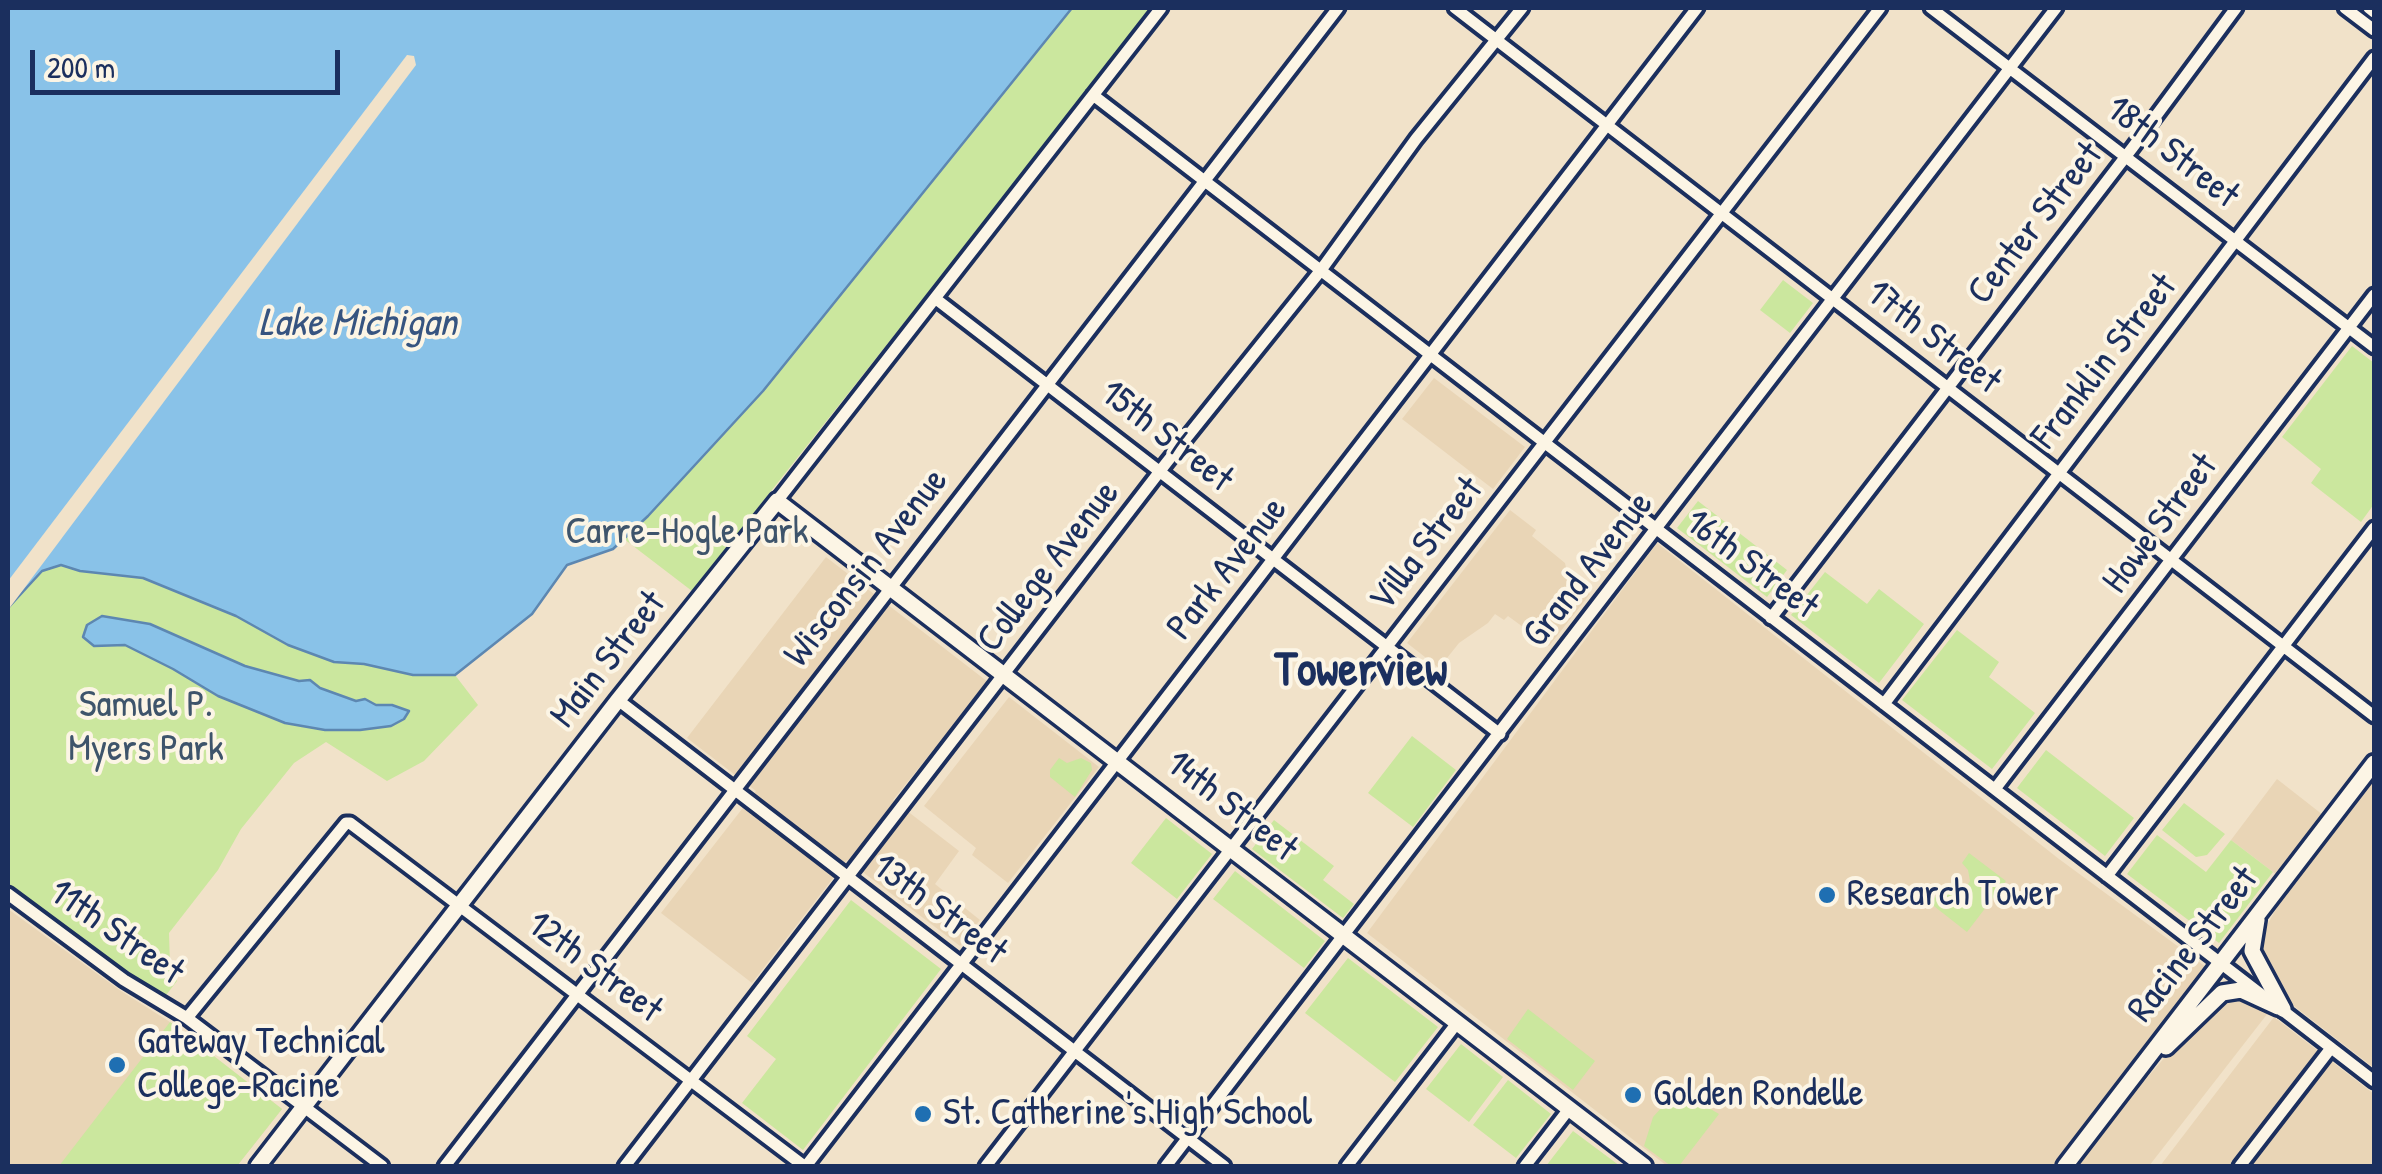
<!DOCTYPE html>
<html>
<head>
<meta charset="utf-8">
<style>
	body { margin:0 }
	#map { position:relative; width:2382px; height:1174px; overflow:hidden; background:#f1e2c9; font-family:"Patrick Hand",sans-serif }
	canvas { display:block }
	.frame { position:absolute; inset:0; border:10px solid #1b2f5e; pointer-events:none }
	.scale { position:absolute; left:30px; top:50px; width:310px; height:45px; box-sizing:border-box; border:5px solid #1b2f5e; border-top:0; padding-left:12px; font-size:30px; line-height:35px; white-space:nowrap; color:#1b2f5e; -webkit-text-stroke:8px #fcf5e5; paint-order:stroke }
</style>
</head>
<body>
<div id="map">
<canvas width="2382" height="1174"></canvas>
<div class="frame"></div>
<div class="scale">200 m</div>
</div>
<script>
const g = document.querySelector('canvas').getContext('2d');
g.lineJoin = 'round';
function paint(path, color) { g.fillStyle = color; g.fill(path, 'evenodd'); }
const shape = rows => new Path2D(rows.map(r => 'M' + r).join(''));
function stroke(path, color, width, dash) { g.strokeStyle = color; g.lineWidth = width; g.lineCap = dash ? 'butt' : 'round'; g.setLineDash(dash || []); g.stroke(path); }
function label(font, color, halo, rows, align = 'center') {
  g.font = font + ' "Patrick Hand",sans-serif'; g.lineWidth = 8; g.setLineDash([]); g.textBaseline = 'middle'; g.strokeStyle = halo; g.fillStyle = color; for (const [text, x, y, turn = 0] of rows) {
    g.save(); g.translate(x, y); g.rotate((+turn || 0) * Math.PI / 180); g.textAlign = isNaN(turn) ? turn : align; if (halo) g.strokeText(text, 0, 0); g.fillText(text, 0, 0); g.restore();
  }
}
paint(shape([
	[1434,378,1525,447,1493,489,1402,419],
	[1510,510,1536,530,1532,536,1565,563,1568,576,1590,594,1549,646,1508,616,1504,620,1495,614,1488,623,1459,643,1439,668,1407,643],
	[1657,543,2059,859,2206,967,2119,1082,2134,1093,2198,1019,2230,995,2253,1001,2268,1013,2149,1166,1667,1166,1367,933],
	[826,557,988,682,893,800,959,851,935,884,980,920,960,946,847,860,752,983,661,913,756,791,687,738],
	[1009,697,1099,767,1008,883,972,855,976,848,924,806],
	[2277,779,2323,815,2277,875,2231,840],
	[2374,779,2374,1068,2290,1003,2260,966,2259,940,2276,909],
	[8,909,121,991,170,1022,282,1109,237,1166,8,1166],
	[2274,1017,2374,1094,2374,1166,2160,1166]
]), '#e9d5b6');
paint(shape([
	[1072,8,1153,8,692,591,624,539,763,391],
	[1783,280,1813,303,1790,333,1760,310],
	[2352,346,2374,363,2374,504,2361,522,2311,483,2321,469,2282,437],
	[1698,501,1787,570,1767,597,1677,528],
	[61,565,80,571,143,578,236,616,288,645,334,662,364,664,413,675,455,675,478,705,424,761,387,781,326,742,294,763,241,829,218,870,169,933,170,965,177,981,160,1003,8,894,8,608,42,571],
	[1825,572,1867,604,1879,589,1924,624,1879,683,1791,615],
	[1957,630,1999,662,1989,677,2035,713,1992,769,1902,700],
	[1412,736,1456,770,1413,827,1368,793],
	[2046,750,2134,818,2105,856,2017,788],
	[1059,758,1067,763,1081,758,1091,763,1092,770,1075,797,1050,777,1050,770],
	[2184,803,2225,834,2207,855,2196,857,2162,830],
	[1166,818,1212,854,1177,899,1131,863],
	[1274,820,1334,866,1323,880,1354,904,1343,918,1252,849],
	[2157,835,2206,872,2231,840,2273,872,2219,943,2127,874],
	[1969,853,2006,881,1967,932,1930,903,1941,890,1953,895,1965,889,1970,881,1968,870,1962,863],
	[1235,871,1325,941,1304,968,1213,899],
	[851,900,941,969,803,1150,742,1103,776,1059,747,1036],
	[1348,958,1438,1027,1395,1082,1305,1013],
	[1528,1009,1595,1061,1573,1090,1507,1039],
	[170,1022,282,1109,237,1166,59,1166],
	[1461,1044,1503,1077,1469,1122,1426,1089],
	[1508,1080,1551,1114,1516,1158,1473,1125],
	[1680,1099,1697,1101,1719,1114,1679,1166,1671,1166,1644,1146,1653,1117,1664,1105],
	[1573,1131,1620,1166,1546,1166]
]), '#cbe79e');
const water = shape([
	[8,8,1072,8,763,391,648,516,613,549,567,565,532,614,455,675,413,675,364,664,334,662,288,645,236,616,143,578,80,571,61,565,42,571,8,608,8,8],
	[102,616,150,624,245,666,299,681,310,680,320,688,356,701,365,699,376,705,392,705,409,711,404,719,391,726,360,730,325,730,285,723,218,696,173,669,125,645,94,646,83,637,87,625,102,616]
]);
paint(water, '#89c2e8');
stroke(water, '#5d87b1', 2.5);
paint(shape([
	[407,55,414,56,416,65,8,610,8,581]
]), '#f1e2c9');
const minor = shape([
	[1455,8,2374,716],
	[1931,8,2374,347],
	[2345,8,2374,30],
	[2369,8,2374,12],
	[1093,95,2262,995],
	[936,299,1500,734],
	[777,501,1161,8],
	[1771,618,2133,147,2236,8],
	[618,700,1224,1166],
	[1884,704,2374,58],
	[1995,789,2374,295],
	[2107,876,2374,528],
	[8,894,124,980,187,1018,382,1166],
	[2277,1006,2374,1081],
	[187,1018,346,823,350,823,804,1166],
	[445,1166,1338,8],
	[625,1166,1167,462,1321,270,1416,139,1522,8],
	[806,1166,1697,8],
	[986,1166,1880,8],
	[1166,1166,2056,8],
	[1347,1166,1457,1023],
	[1525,1166,1569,1109],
	[2240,1166,2331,1048]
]);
const major = shape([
	[2257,920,2252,951,2283,1009],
	[2166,1047,2222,993,2241,990,2278,1007],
	[258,1166,618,700,777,501,1644,1166],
	[2065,1166,2374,763]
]);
stroke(minor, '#1b2f5e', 19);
stroke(major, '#1b2f5e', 22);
stroke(minor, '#fcf5e5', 11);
stroke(major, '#fcf5e5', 15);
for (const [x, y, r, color] of [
	[1827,895,10,"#1f6fb2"],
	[117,1065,10,"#1f6fb2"],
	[1633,1095,10,"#1f6fb2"],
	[923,1114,10,"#1f6fb2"]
]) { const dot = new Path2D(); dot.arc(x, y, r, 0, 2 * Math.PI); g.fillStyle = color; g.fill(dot); stroke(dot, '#fcf5e5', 4); }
label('38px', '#1b2f5e', '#fcf5e5', [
	["18th Street",2172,153,38],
	["Center Street",2036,224,-52],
	["17th Street",1933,338,38],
	["Franklin Street",2105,362,-52],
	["15th Street",1166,437,38],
	["Howe Street",2161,524,-53],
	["Villa Street",1427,545,-52],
	["16th Street",1751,565,37],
	["College Avenue",1049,567,-52],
	["Wisconsin Avenue",867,568,-52],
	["Park Avenue",1228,569,-52],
	["Grand Avenue",1589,570,-52],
	["Main Street",609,660,-52],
	["14th Street",1231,807,38],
	["13th Street",939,910,37],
	["11th Street",116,933,35],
	["Racine Street",2194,945,-52],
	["12th Street",594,968,37]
]);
label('38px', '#3e546b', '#fcf5e5', [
	["Carre-Hogle Park",687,533],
	["Samuel P.",146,706],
	["Myers Park",146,750]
]);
label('38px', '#1b2f5e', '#fcf5e5', [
	["Research Tower",1847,895],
	["Gateway Technical",137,1043],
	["College-Racine",137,1087],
	["Golden Rondelle",1653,1095],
	["St. Catherine's High School",943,1114]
], 'left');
label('italic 40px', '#365480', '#fcf5e5', [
	["Lake Michigan",358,324]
]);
label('bold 48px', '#1b2f5e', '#fcf5e5', [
	["Towerview",1361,672]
]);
</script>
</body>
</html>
